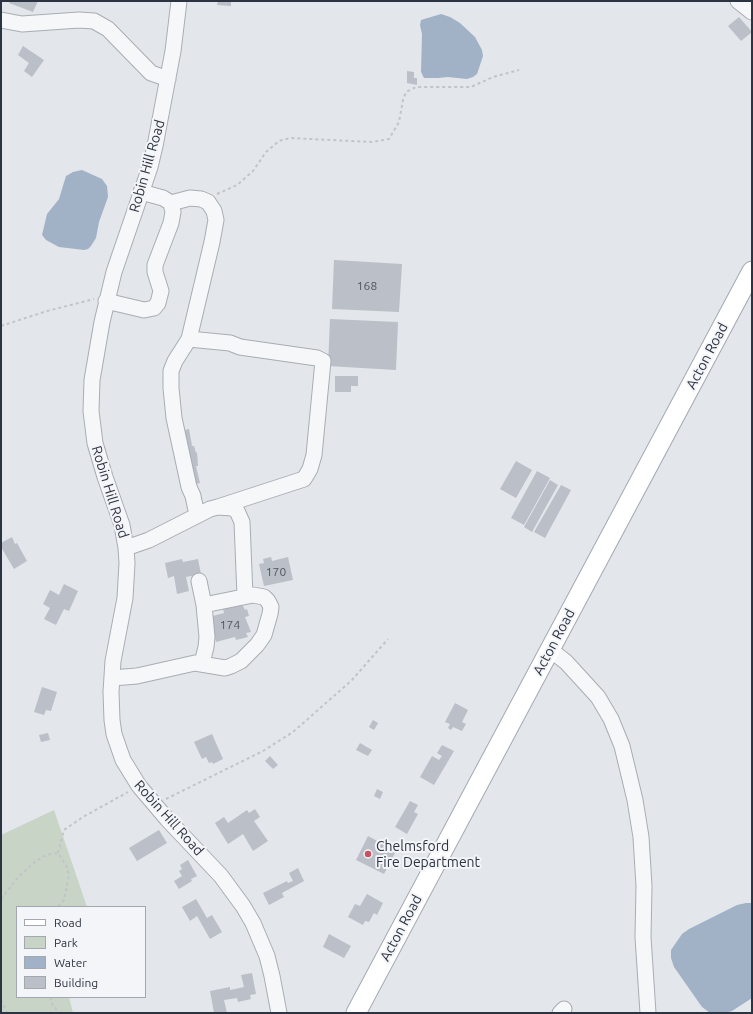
<!DOCTYPE html>
<html>
<head>
<meta charset="utf-8">
<style>
	body { margin:0 }
	#map { position:relative; width:753px; height:1014px; overflow:hidden; background:#e3e6ea; font-family:Ubuntu,sans-serif }
	canvas { display:block }
	.frame { position:absolute; inset:0; border:2px solid #2c3341; pointer-events:none }
	.legend { position:absolute; left:16px; top:906px; width:130px; height:92px; box-sizing:border-box; background:#f3f5f8; border:1px solid #a3a7af; margin:0; padding:5px 7px; list-style:none; font-size:12px; color:#2c3341 }
	.legend li { display:flex; align-items:center; gap:8px; height:20px }
	.legend b { width:20px; border:1px solid #a3a7af }
</style>
</head>
<body>
<div id="map">
<canvas width="753" height="1014"></canvas>
<div class="frame"></div>
<ul class="legend">
<li><b style="height:5px;background:#fff"></b>Road</li>
<li><b style="height:11px;background:#c8d4c5"></b>Park</li>
<li><b style="height:11px;background:#a1b2c7"></b>Water</li>
<li><b style="height:11px;background:#bbbfc7"></b>Building</li>
</ul>
</div>
<script>
const g = document.querySelector('canvas').getContext('2d');
g.lineJoin = 'round';
function paint(path, color) { g.fillStyle = color; g.fill(path, 'evenodd'); }
const shape = rows => new Path2D(rows.map(r => 'M' + r).join(''));
function stroke(path, color, width, dash) { g.strokeStyle = color; g.lineWidth = width; g.lineCap = dash ? 'butt' : 'round'; g.setLineDash(dash || []); g.stroke(path); }
function label(font, color, halo, rows, align = 'center') {
  g.font = font + ' Ubuntu,sans-serif'; g.lineWidth = 4; g.setLineDash([]); g.textBaseline = 'middle'; g.strokeStyle = halo; g.fillStyle = color; for (const [text, x, y, turn = 0] of rows) {
    g.save(); g.translate(x, y); g.rotate((+turn || 0) * Math.PI / 180); g.textAlign = isNaN(turn) ? turn : align; if (halo) g.strokeText(text, 0, 0); g.fillText(text, 0, 0); g.restore();
  }
}
paint(shape([
	[54,810,87,907,17,907,17,997,69,997,73,1013,1,1013,1,835]
]), '#c8d4c5');
paint(shape([
	[441,14,450,17,460,23,475,37,482,50,483,56,477,74,473,77,467,79,448,77,438,78,424,78,421,72,422,34,420,25,421,20],
	[82,170,102,179,107,186,108,197,99,222,96,238,91,246,88,249,84,250,59,247,46,240,42,235,47,214,59,199,66,176,73,172],
	[746,903,752,903,752,998,732,1011,725,1013,710,1013,702,1007,674,967,671,958,671,950,682,934,689,929,737,905]
]), '#a1b2c7');
paint(shape([
	[10,1,38,1,33,12,9,3],
	[218,1,231,1,231,6,217,5],
	[739,17,752,32,741,41,728,26],
	[23,46,44,60,32,77,24,71,29,63,18,55],
	[407,71,414,72,414,78,417,78,417,85,407,83],
	[334,260,402,264,399,312,332,309],
	[330,319,398,322,396,370,328,366],
	[335,376,358,376,358,386,351,386,351,392,335,392],
	[189,429,192,446,194,446,196,453,197,452,198,466,196,466,200,483,196,484,185,430],
	[516,461,532,470,516,498,500,489],
	[537,471,550,478,524,525,511,518],
	[550,480,558,485,532,532,524,527],
	[561,485,571,490,545,538,534,532],
	[12,537,15,544,17,543,27,561,14,569,1,547,1,543],
	[271,557,272,561,288,557,293,580,264,586,259,564,264,563,263,559],
	[182,559,183,562,198,559,201,574,186,577,189,591,177,594,174,576,168,578,165,563],
	[64,584,78,591,69,611,64,609,56,625,44,619,50,608,43,604,50,590,59,595],
	[242,604,245,610,247,609,249,616,245,617,251,632,246,633,248,637,236,640,235,637,216,642,209,617,224,613,223,609],
	[42,687,57,692,51,711,46,710,44,715,34,712],
	[455,703,468,710,462,722,466,724,462,731,453,727,451,730,448,728,450,724,445,722],
	[373,720,378,723,374,730,369,727],
	[48,733,50,740,41,742,39,735],
	[212,734,223,759,213,764,212,762,209,763,206,757,202,759,194,742],
	[360,743,372,750,368,756,356,750],
	[442,745,454,751,434,785,420,777,432,756,439,760,442,756,437,753],
	[270,756,278,765,273,769,265,761],
	[377,789,383,792,380,799,374,796],
	[410,801,418,805,414,812,418,814,407,834,395,827],
	[255,809,260,817,254,821,268,841,253,851,243,834,228,844,215,823,224,817,228,823,247,810,249,813],
	[159,830,167,843,137,861,129,848],
	[368,836,396,851,384,874,356,860],
	[188,860,197,876,191,879,192,881,179,889,174,881,182,876,179,871,182,869,180,865],
	[298,868,304,881,282,893,284,897,269,905,263,893,287,881,288,883,293,881,289,873],
	[367,894,383,903,377,915,374,913,369,922,365,921,363,925,348,917,355,904,360,906],
	[196,899,207,918,212,915,222,932,210,939,197,916,190,921,182,907],
	[329,934,351,946,344,958,323,947],
	[252,973,256,994,250,995,251,999,238,1002,237,998,224,1000,227,1013,214,1013,210,991,230,987,230,990,244,987,241,975]
]), '#bbbfc7');
const minor = shape([
	[179,1,173,51,155,146,150,167,114,272,102,322,92,380,91,411,95,443,105,477,122,525,126,548,127,563,125,598,113,661,111,692,112,720,114,734,123,760,139,786,167,819,221,876,243,906,253,923,267,956,272,976,279,1013],
	[738,1,752,12],
	[1,20,22,24,79,20,94,21,108,29,151,73,168,79],
	[141,192,163,198,171,203,190,198,201,199,208,202,214,211,216,220,212,242,189,339,175,361,171,371,171,388,174,418,189,487,193,496,197,515],
	[106,301,144,310,154,308,158,303,161,291,155,272,155,265,171,223,173,212,171,203],
	[189,339,230,343,240,347,317,358,323,361,314,455,310,469,304,479,218,507],
	[126,548,149,540,210,509,218,507,232,508,237,511,242,522,245,596],
	[199,581,204,605,207,637,206,647,202,663],
	[550,651,557,655,566,662,598,697,611,719,622,746,635,800,641,837,644,886,643,937,648,1013],
	[112,678,137,676,195,663,225,668,231,666,241,661,257,645,264,635,270,614,271,607,268,601,264,597,253,595,204,605],
	[560,1013,564,1009]
]);
const major = shape([
	[356,1013,752,271]
]);
stroke(minor, '#a8adb4', 17);
stroke(major, '#a3aab5', 21);
stroke(shape([
	[217,194,237,185,253,171,266,152,279,141,290,138,372,142,389,139,399,122,403,100,406,92,416,87,471,87,493,77,519,70],
	[1,326,47,311,94,299],
	[166,799,263,751,293,732,352,680,388,639],
	[58,853,64,830,83,817,128,792],
	[1,899,20,875,36,861,46,855,58,853,67,867,69,875,64,900,58,907],
	[50,997,53,1006,60,1013],
	[1,1000,7,1013]
]), '#c1c4c9', 2, [3, 3]);
stroke(minor, '#f6f7f9', 15);
stroke(major, '#fff', 19);
for (const [x, y, r, color] of [
	[368,854,4,"#c55360"]
]) { const dot = new Path2D(); dot.arc(x, y, r, 0, 2 * Math.PI); g.fillStyle = color; g.fill(dot); stroke(dot, '#f3f5f8', 1.5); }
label('12px', '#505662', null, [
	["168",367,286],
	["170",276,572],
	["174",230,625]
]);
label('14px', '#2c3341', '#f3f5f8', [
	["Robin Hill Road",147,166,-74],
	["Acton Road",707,356,-62],
	["Robin Hill Road",110,492,73],
	["Acton Road",554,642,-62],
	["Robin Hill Road",169,818,48],
	["Acton Road",401,928,-62]
]);
label('14px', '#2c3341', '#f3f5f8', [
	["Chelmsford",376,846],
	["Fire Department",376,862]
], 'left');
</script>
</body>
</html>
